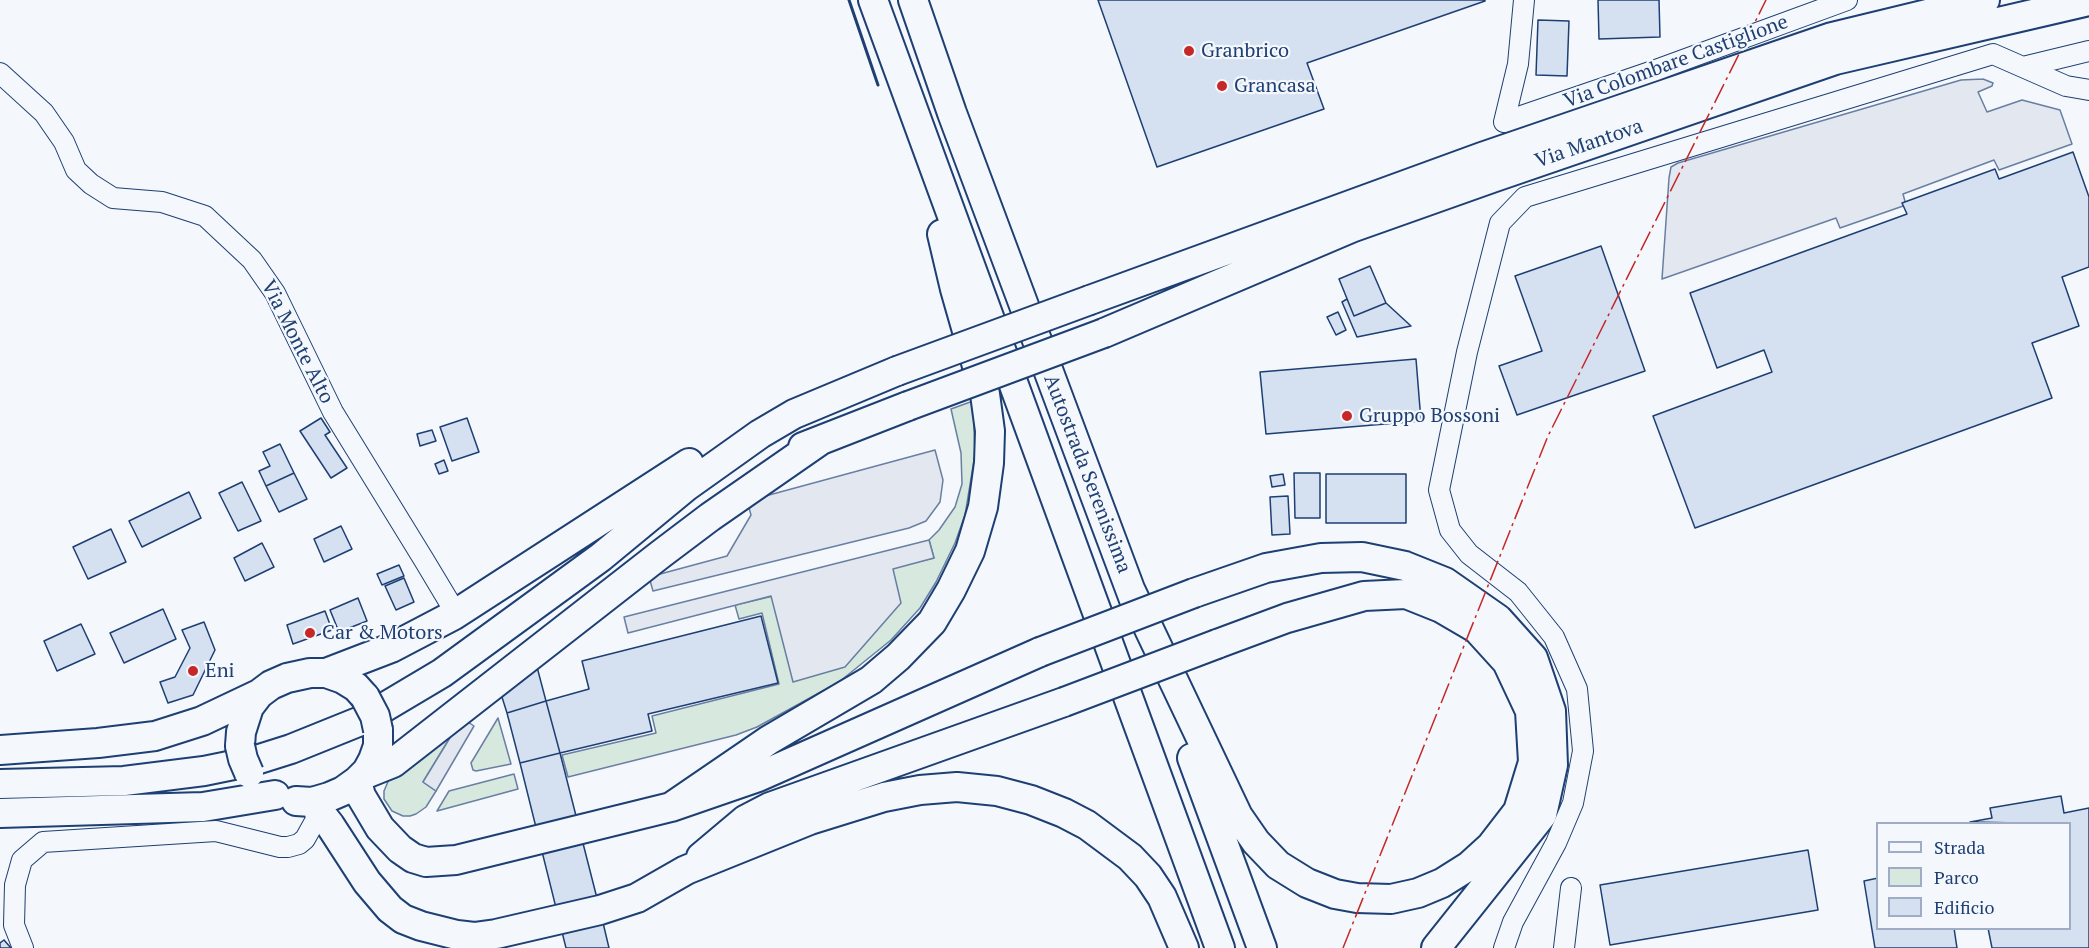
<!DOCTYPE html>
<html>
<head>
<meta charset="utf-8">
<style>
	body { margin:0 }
	#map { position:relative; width:2089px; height:948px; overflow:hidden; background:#f4f7fb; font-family:"PT Serif",serif }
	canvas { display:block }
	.legend { position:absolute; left:1876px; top:822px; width:195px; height:108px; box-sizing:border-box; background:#f4f7fb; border:2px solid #9eadc5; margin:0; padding:8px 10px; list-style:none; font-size:18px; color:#1d3f73 }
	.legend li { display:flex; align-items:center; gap:12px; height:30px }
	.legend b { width:30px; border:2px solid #9eadc5 }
</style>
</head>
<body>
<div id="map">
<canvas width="2089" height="948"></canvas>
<ul class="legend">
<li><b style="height:8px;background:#f4f7fb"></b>Strada</li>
<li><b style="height:16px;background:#d7e8df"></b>Parco</li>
<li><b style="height:16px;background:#d5e0f0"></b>Edificio</li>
</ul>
</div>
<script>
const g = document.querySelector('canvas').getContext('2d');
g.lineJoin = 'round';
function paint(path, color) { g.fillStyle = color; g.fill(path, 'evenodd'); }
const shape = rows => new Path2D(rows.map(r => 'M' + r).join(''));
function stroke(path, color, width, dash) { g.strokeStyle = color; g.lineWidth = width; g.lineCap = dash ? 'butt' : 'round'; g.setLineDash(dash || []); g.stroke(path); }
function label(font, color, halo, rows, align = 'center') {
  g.font = font + ' "PT Serif",serif'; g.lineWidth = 4.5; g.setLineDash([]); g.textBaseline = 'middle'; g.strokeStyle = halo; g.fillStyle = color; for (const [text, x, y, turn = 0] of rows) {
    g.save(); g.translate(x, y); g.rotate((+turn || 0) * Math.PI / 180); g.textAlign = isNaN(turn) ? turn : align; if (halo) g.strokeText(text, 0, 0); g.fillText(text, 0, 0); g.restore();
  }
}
const green = shape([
	[973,401,975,454,965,515,955,543,936,582,920,608,891,640,839,682,757,727,736,735,568,777,562,755,656,733,652,716,779,684,762,613,739,619,735,605,934,558,929,540,939,530,955,507,962,484,961,453,951,409,973,401],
	[462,718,423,782,436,791,426,807,416,814,410,816,403,816,392,811,384,799,384,791,390,777,462,718],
	[498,718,511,764,476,771,473,770,471,763,498,718],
	[514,774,518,789,437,811,449,791,514,774]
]);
paint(green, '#d7e8df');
stroke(green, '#687fa3', 1.5);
const parking = shape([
	[1983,79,1993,83,1992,86,1978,92,1987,112,2022,100,2060,110,2072,144,1999,170,1994,160,1903,194,1906,205,1840,228,1836,218,1662,279,1669,178,1671,167,1678,163,1961,80,1983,79],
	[935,450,943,480,940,502,926,521,909,528,653,591,649,577,727,556,751,515,747,501,935,450],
	[929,540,934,558,893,569,901,603,845,667,793,682,771,596,628,633,624,617,929,540],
	[462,718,474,726,436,791,423,782,462,718]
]);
paint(parking, '#e3e8f0');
stroke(parking, '#687fa3', 1.5);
const building = shape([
	[1098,0,1485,0,1485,1,1307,63,1324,109,1157,167,1098,0],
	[1598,0,1659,0,1660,37,1599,39,1598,0],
	[1538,20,1569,21,1567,76,1536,75,1538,20],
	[2073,152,2089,197,2089,267,2062,277,2079,326,2032,343,2052,398,1695,528,1653,416,1772,372,1764,350,1717,368,1690,293,1907,214,1902,203,1995,169,1999,179,2073,152],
	[1601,246,1645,371,1517,415,1499,366,1542,351,1515,276,1601,246],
	[1370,266,1386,303,1354,316,1339,279,1370,266],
	[1347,299,1354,316,1386,303,1411,326,1357,337,1342,302,1347,299],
	[1338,312,1346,330,1336,335,1327,317,1338,312],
	[1416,359,1421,421,1266,434,1260,372,1416,359],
	[321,418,330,432,325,435,347,468,331,478,300,431,321,418],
	[467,418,479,452,452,461,440,427,467,418],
	[432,430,436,441,420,446,417,434,432,430],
	[280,444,294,473,266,486,259,471,270,466,263,452,280,444],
	[444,460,448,471,439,474,435,464,444,460],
	[294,473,307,499,279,512,266,486,294,473],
	[1294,473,1320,473,1320,518,1295,518,1294,473],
	[1283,474,1285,485,1272,487,1270,476,1283,474],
	[1326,474,1406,474,1406,523,1326,523,1326,474],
	[242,482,261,521,238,531,219,493,242,482],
	[189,492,201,518,142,547,129,521,189,492],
	[1288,496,1290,534,1272,535,1270,497,1288,496],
	[341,526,352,549,324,562,314,539,341,526],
	[111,529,126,562,88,579,73,547,111,529],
	[262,543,274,567,245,581,234,558,262,543],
	[399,565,404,576,382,585,377,574,399,565],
	[404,578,414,602,396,610,385,586,404,578],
	[358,598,367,621,339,632,330,610,358,598],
	[163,609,176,639,124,663,110,633,163,609],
	[325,611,332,630,293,644,287,625,325,611],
	[761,616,778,683,648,714,652,731,560,753,546,701,589,689,582,661,761,616],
	[204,622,215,650,193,695,168,703,160,682,175,677,190,648,182,630,204,622],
	[81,624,95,654,57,671,44,641,81,624],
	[537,667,546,701,507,713,501,694,537,667],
	[546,701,560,753,520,763,507,713,546,701],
	[560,753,600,910,609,948,566,948,520,763,560,753],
	[2061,796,2064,813,2089,808,2089,948,1992,948,1988,928,2070,928,2070,824,1970,822,1992,818,1990,808,2061,796],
	[1808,850,1818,910,1610,945,1600,885,1808,850],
	[1878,878,1878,928,1954,928,1957,948,1875,948,1864,881,1878,878],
	[4,940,11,948,0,948,0,943,4,940]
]);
paint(building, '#d5e0f0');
stroke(building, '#1d3f73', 1.5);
const minor = shape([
	[2023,67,2089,51],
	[0,73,44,113,64,142,76,170,91,184,113,198,162,202,205,216,252,260,275,293,333,412,424,560,451,605,454,615],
	[1504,122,1656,70,1847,0],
	[1504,122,1518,64,1524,0],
	[23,948,14,925,15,885,22,860,43,842,216,831,280,847,288,847,299,844,305,839,320,812],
	[1504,948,1513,922,1556,843,1573,803,1583,751,1577,689,1554,637,1518,592,1469,554,1450,530,1439,490,1467,352,1500,223,1525,197,1993,54,2066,86,2089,90],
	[1564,948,1571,888]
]);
const highway = shape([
	[873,0,1220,948],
	[913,0,952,113,1136,605],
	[1090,300,1482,157,1832,37,1985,0],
	[1104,333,1351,228,1492,178,1835,60,2089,1],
	[803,447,908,406],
	[1130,589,1238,816,1256,842,1278,865,1307,883,1335,894,1357,898,1391,899,1418,893,1442,883,1469,866,1491,846,1518,811,1533,762,1530,711,1507,662,1477,629,1441,608,1406,594,1364,596,1287,618,1217,644],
	[1194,593,1266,568,1321,558,1362,557,1405,566,1445,582,1498,619,1533,658,1551,711,1553,765,1542,815,1436,948],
	[326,673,391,648,454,615,689,463],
	[240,746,241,732,249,707,259,694,271,685,287,678,310,673,326,673,343,679,356,687,365,697],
	[0,750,98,743,155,736,202,721,259,694],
	[1192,758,1262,948],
	[363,775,393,763,661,554,710,517,821,440],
	[357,781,361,796,380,828,400,849,413,858,426,862,456,860,671,807,758,777,1040,652],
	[0,784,124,781,204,771,253,761,291,749,363,720,442,673,601,557,687,486,760,434,794,414,897,371],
	[296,801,312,802,329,797,343,791,357,781,367,771,373,760,378,746,378,730],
	[312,802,330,825,367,882,390,909,403,919,421,926,457,935,474,937,496,934,600,910,637,898,686,870,810,820,884,797,920,790,957,787,997,791,1031,800,1064,813,1087,825,1130,857,1148,876,1162,897,1184,948],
	[671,807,769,740,871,680,898,657,932,622,951,590,970,551,983,507,989,463,990,431,985,394,955,289,942,234],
	[0,813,203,807,275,795],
	[701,857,745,820,770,807,1064,702]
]);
stroke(minor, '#1d3f73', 22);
stroke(highway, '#1d3f73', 32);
stroke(minor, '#f4f7fb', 20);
stroke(highway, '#f4f7fb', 28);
const highwayBridge = shape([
	[897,371,1090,300],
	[908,406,1104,333],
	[1040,652,1194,593],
	[365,697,375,716,378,730],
	[1064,702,1217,644],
	[240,746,243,759,249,773]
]);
stroke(highwayBridge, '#1d3f73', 32, []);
stroke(highwayBridge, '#f4f7fb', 28);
stroke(shape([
	[849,0,878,85]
]), '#1d3f73', 3);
stroke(shape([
	[1343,948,1548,436,1766,0]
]), '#c62828', 1.5, [21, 4.5, 3, 4.5]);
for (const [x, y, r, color] of [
	[1189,51,6,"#c62828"],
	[1222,86,6,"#c62828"],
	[1347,416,6,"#c62828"],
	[310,633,6,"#c62828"],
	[193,671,6,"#c62828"]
]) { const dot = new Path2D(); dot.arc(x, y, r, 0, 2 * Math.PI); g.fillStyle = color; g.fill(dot); stroke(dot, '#f4f7fb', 2); }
label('20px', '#1d3f73', '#f4f7fb', [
	["Granbrico",1201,51],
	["Grancasa",1234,86],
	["Gruppo Bossoni",1359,416],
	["Car & Motors",322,633],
	["Eni",205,671]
], 'left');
label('20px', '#1d3f73', '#f4f7fb', [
	["Via Colombare Castiglione",1676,62,-20],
	["Via Mantova",1589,144,-19],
	["Via Monte Alto",297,342,63],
	["Autostrada Serenissima",1087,474,69]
]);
</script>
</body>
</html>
